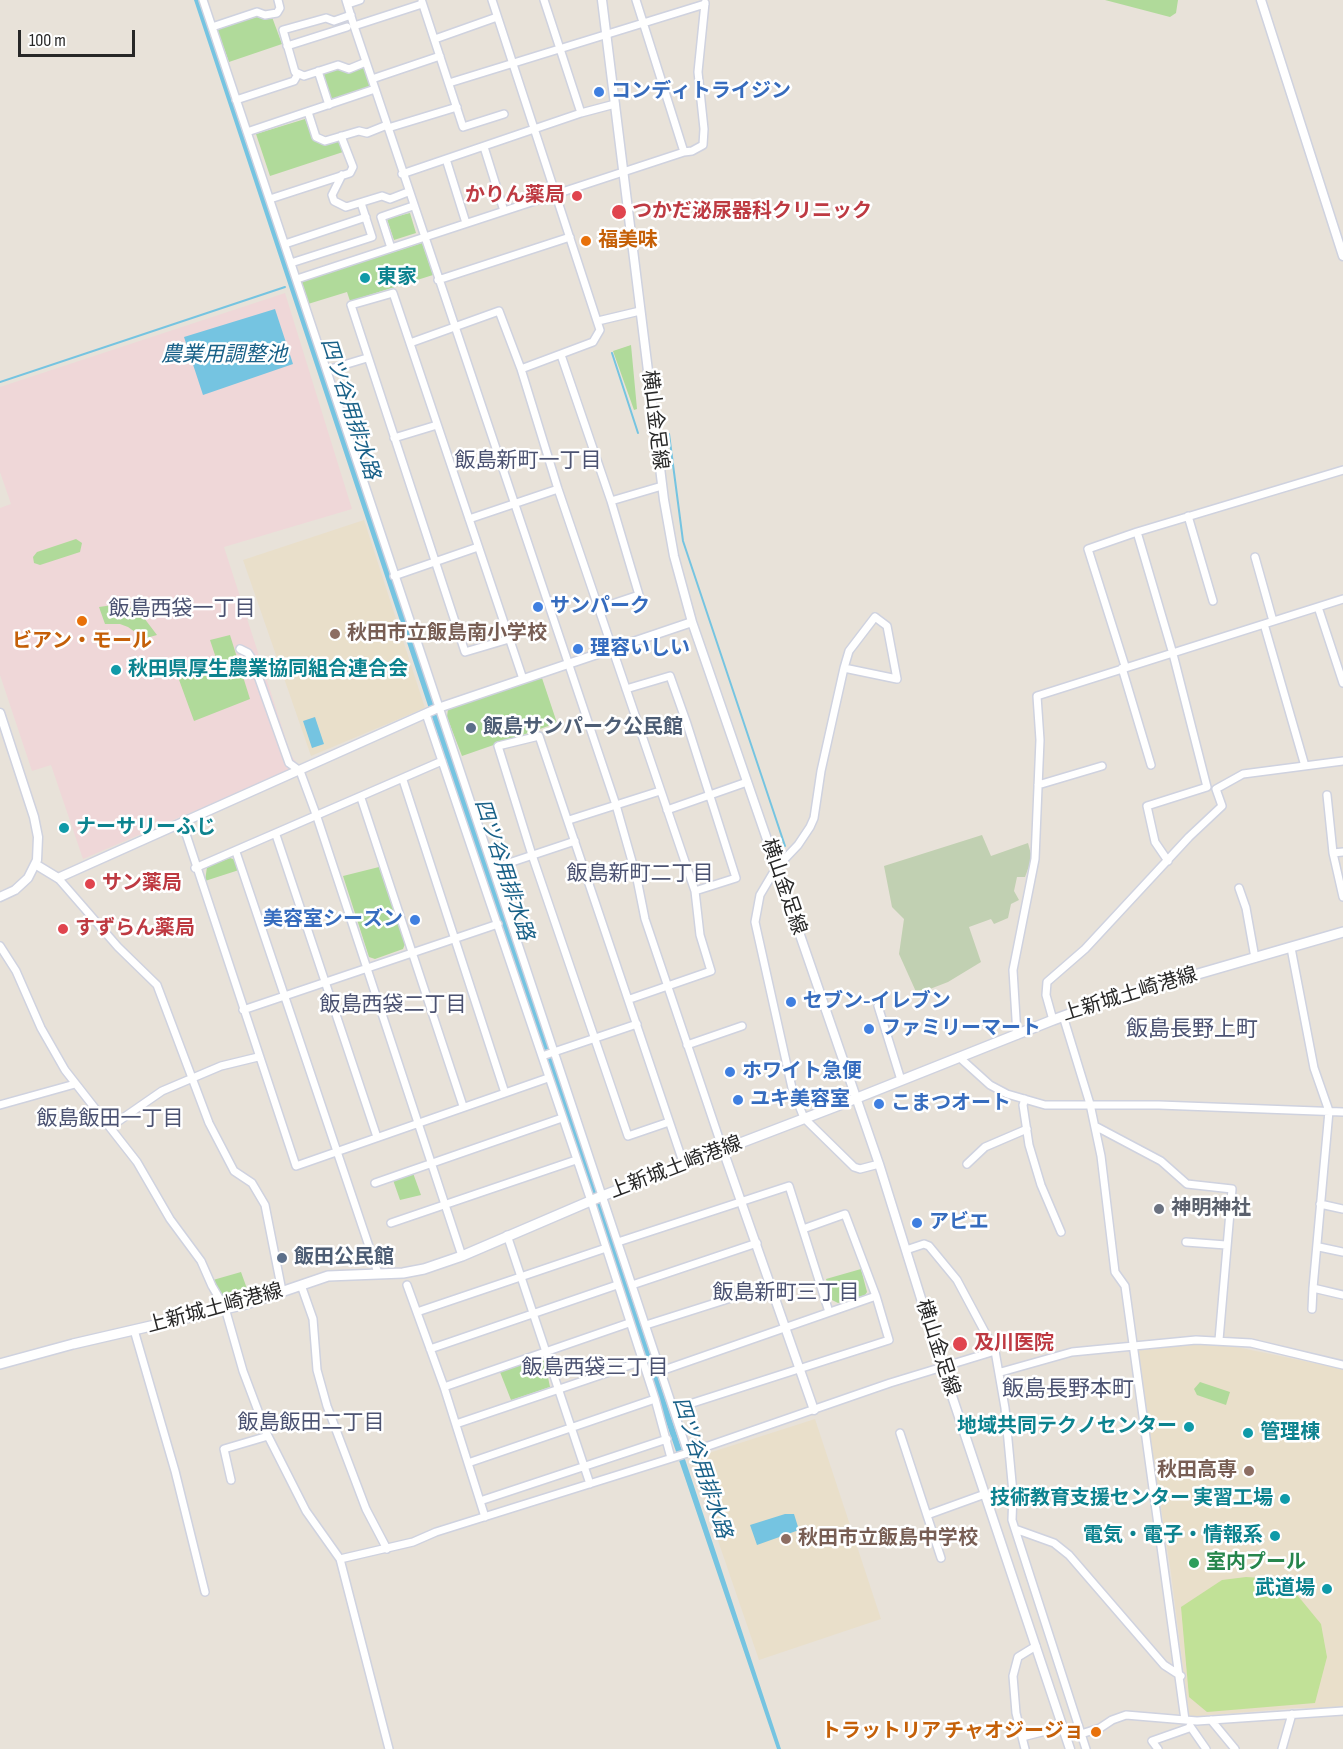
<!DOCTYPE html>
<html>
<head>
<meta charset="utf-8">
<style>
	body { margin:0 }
	#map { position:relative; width:1343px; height:1749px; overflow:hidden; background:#e8e2d9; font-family:"Sofia Sans Condensed",sans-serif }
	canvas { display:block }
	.scale { position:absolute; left:18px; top:30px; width:117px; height:27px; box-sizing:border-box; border:3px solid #272727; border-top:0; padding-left:8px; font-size:18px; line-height:21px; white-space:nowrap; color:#272727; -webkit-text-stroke:4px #fff; paint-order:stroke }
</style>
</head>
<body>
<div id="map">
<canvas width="1343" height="1749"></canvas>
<div class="scale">100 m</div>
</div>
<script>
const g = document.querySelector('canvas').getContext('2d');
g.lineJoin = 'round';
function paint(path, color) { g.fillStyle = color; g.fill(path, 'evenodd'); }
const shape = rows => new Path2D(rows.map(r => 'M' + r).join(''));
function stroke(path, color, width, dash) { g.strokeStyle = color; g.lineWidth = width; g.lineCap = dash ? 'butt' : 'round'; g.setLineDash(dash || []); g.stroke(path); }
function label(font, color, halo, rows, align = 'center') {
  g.font = font + ' "Sofia Sans Condensed","Noto Sans JP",sans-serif'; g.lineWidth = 5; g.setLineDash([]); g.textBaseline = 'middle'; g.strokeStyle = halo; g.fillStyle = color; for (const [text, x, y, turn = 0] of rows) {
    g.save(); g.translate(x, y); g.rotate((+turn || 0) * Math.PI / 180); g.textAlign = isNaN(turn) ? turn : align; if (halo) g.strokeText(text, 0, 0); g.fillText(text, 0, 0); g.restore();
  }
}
paint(shape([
	[364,520,425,708,311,756,243,560],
	[1217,1343,1343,1369,1343,1708,1295,1708,1189,1717,1171,1573,1136,1347],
	[815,1419,881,1619,759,1660,690,1459]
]), '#e9dfca');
paint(shape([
	[285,293,352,509,224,547,291,755,299,766,83,859,51,765,32,771,0,675,0,508,11,504,0,472,0,387]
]), '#efd7d8');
paint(shape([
	[1105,0,1178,0,1176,13,1170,17],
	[257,17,264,19,272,17,282,44,229,62,217,29],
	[364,66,371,87,332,100,322,74,338,69,348,72],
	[305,119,313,140,325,145,340,141,343,152,270,176,256,134],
	[410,213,416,233,394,240,387,219],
	[422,243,433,275,350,301,347,292,308,304,300,282],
	[631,345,637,409,634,410,613,351],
	[76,539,82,543,80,552,40,565,34,563,33,557,37,552],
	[113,605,132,608,141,614,157,635,139,640,135,632,128,627,120,624,105,624,99,607],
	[230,635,250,699,194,721,178,677,218,664,210,640],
	[542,678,557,723,462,756,447,717,448,709],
	[230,858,236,860,239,870,205,881,207,867],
	[379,867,405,944,403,949,375,959,369,957,343,876],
	[413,1173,421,1195,400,1200,393,1180],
	[861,1269,867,1292,865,1295,838,1303,832,1300,826,1279],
	[241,1272,250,1297,226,1303,213,1280],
	[540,1357,544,1358,550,1387,511,1400,500,1372],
	[1200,1382,1230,1392,1226,1405,1197,1395,1194,1389]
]), '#b0da9a');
paint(shape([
	[982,835,991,856,1028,843,1032,858,1025,877,1017,877,1014,891,1019,900,1011,904,1008,918,994,924,991,919,969,927,981,962,948,982,917,994,899,954,904,919,892,907,884,866]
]), '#c1d0b2');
paint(shape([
	[1246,1577,1263,1578,1282,1585,1298,1596,1321,1624,1327,1657,1315,1703,1207,1712,1189,1697,1181,1607,1222,1580]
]), '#c1e197');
paint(shape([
	[194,0,200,0,295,282,781,1749,777,1749,646,1363],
	[275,309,293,364,203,395,184,337],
	[315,717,324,744,312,748,303,721],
	[785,1514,794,1514,799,1530,757,1545,750,1525]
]), '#75c4e1');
stroke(shape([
	[612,353,638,433],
	[0,382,285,287],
	[669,434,683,541,785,846]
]), '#75c4e1', 2);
const minor = shape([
	[203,0,688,1453],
	[346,0,354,26],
	[492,0,600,330,593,342,521,369],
	[544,0,581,113,615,104],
	[422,2,463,127,504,114],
	[348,4,360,0],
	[422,4,354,26,616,805,637,879,645,919,723,1150],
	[351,15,334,21,326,18,283,30,295,72,304,76,338,65,349,69,366,62],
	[212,27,257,12,265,15,277,13,280,8,278,0],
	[435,39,497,17],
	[287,46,347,27],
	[318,71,329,105],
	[372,79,440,56],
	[449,83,705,4],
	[236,100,294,81,298,74],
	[308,112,316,137,325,141,359,131,367,133,387,125],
	[388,128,457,107],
	[247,132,375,89],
	[484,147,504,211],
	[684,152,692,151,703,145,704,129,698,72,705,3],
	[446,159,466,223],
	[402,174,581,113],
	[342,175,332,195,334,201,346,207,382,196,390,199,408,192],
	[270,199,350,173,353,167,341,136],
	[285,244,366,217],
	[391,248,381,217,413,206],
	[291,263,372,237,361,203],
	[297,279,684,152,636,0],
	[438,280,570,237],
	[598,321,640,311],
	[410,343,499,311,521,369,558,489,695,891,700,935,711,971,630,999],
	[561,355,611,501,639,595,600,608],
	[327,370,367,358],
	[394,438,437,425],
	[611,501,662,486],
	[1188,516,1213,601],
	[469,519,558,489],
	[1137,532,1173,654,1207,787,1147,806,1155,842,1168,861],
	[1255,557,1273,621],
	[394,576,478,547],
	[1318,607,1343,683],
	[1264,624,1305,766],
	[509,639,465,652,351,305,393,293,523,679],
	[240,649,248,653,252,659,289,763,300,771,317,817,462,1256],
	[1125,666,1088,549,1137,532,1343,470],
	[844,668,897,679,887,626,875,617,849,651,844,668,821,771,814,818,810,827,798,845,776,868,760,895,755,922,792,1088,804,1118,854,1167,860,1169,879,1164],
	[1122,668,1151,765],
	[626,689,670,676,687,724,736,878,695,891],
	[426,714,591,1201,655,1399,671,1458],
	[403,780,505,1093],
	[1038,785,1102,766],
	[1327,795,1333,853],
	[361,798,463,1106],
	[667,810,747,782],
	[569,820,660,791],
	[182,822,296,1166,548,1078],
	[276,835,377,1137],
	[236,852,378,1273],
	[1343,852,1333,853,1343,897],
	[195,868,442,761],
	[494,868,575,841],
	[58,878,118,947,157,985,209,1123,234,1171,252,1183,265,1205,282,1291],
	[1239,888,1246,908,1255,958],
	[0,946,16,971,41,1028,65,1070,137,1162,170,1219,201,1261,212,1286,225,1308,243,1371,266,1432,306,1511,340,1559,389,1749],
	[1291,948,1314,1068,1329,1111,1313,1288,1343,1295],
	[878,1006,901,1080],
	[243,1010,498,924],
	[1063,1016,1090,1104,1101,1156,1115,1272,1125,1286,1185,1720],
	[1053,1020,1046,995,1047,982,1085,949,1189,837,1222,806,1216,789,1243,774,1343,761],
	[1017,1035,1013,970,1035,859,1040,740,1037,696,1343,599],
	[687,1045,742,1026],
	[542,1056,637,1024],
	[959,1057,990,1085,1007,1094,1045,1105,1159,1105,1343,1112],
	[1025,1099,1023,1105,1029,1145,1041,1185,1061,1232],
	[0,1105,75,1084],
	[669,1122,628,1136,532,855,498,746,539,736,684,1165],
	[1095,1126,1161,1161,1187,1184,1232,1189,1219,1340],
	[110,1127,162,1091,221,1066,258,1057],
	[967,1164,985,1147,1027,1129],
	[375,1183,562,1118],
	[1320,1204,1343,1209],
	[391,1223,576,1160],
	[507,1235,590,1484],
	[618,1242,789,1186,829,1312],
	[1186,1242,1226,1245],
	[1319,1247,1343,1252],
	[906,1250,924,1244,929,1246,957,1280,995,1351,1005,1408,1013,1493,1012,1520,1086,1749],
	[301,1285,313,1319,317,1370,327,1406,366,1509,387,1549],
	[407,1285,444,1387,485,1517],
	[632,1285,757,1243],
	[1312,1309,1313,1288],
	[417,1312,606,1248],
	[646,1325,772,1285],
	[134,1330,175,1471,205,1592],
	[430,1349,617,1285],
	[661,1371,876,1296],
	[1001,1372,1072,1352,1196,1340,1251,1343,1343,1365],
	[444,1387,629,1323],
	[674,1409,889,1340,876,1296,845,1214,803,1229],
	[456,1424,642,1361],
	[900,1433,941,1558],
	[468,1463,655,1399],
	[231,1480,224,1449,268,1436],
	[480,1501,667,1439],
	[927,1515,985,1494],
	[1015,1529,1054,1543,1069,1555,1164,1665,1181,1676],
	[340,1559,413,1542,436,1532,688,1453,890,1383,995,1351],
	[1211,1720,1235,1749],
	[1190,1726,1206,1749],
	[1081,1734,1100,1728,1112,1720,1126,1715,1197,1721,1343,1711],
	[1022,1737,1062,1727],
	[1025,1749,1016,1713,1013,1676,1018,1657,1036,1646],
	[1158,1749,1152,1741,1189,1728],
	[1282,1749,1292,1714]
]);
const tertiary = shape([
	[602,0,664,500,674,556,692,622,879,1164,943,1369,1070,1749],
	[1261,0,1343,256],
	[0,713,34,817,38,837,37,860,28,878,15,890,0,897],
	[35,864,58,878,438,708,692,622],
	[723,1150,814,1410]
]);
const secondary = shape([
	[0,1364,73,1344,246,1304,328,1276,403,1273,424,1269,462,1256,602,1196,837,1106,1053,1020,1108,1000,1343,932]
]);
stroke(minor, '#cfd2df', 10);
stroke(tertiary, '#cfd2df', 11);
stroke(secondary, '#cfd2df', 12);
stroke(minor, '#fff', 7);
stroke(tertiary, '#fff', 8);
stroke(secondary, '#fff', 9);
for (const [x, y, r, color] of [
	[599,92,6,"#3f7fe0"],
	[577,196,6,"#e0444e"],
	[619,212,8,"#e0444e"],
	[586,241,6,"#e8710a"],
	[365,278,6,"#0f9aa8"],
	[538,607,6,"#3f7fe0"],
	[82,621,6,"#e8710a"],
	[335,634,6,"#8d6e63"],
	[578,649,6,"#3f7fe0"],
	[116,670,6,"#0f9aa8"],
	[471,728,6,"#5c6f8a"],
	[64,828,6,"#0f9aa8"],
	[90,884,6,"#e0444e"],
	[415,920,6,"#3f7fe0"],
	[63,929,6,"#e0444e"],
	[791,1002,6,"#3f7fe0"],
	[869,1029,6,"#3f7fe0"],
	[730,1072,6,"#3f7fe0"],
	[738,1100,6,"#3f7fe0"],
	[879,1104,6,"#3f7fe0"],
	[1159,1209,6,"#6b7280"],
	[917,1223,6,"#3f7fe0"],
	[282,1258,6,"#5c6f8a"],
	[960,1344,8,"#e0444e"],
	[1189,1427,6,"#0f9aa8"],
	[1248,1433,6,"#0f9aa8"],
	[1249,1471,6,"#8d6e63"],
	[1285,1499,6,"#0f9aa8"],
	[1275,1536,6,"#0f9aa8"],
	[786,1539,6,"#8d6e63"],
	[1194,1563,6,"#2e9e5b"],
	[1327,1589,6,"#0f9aa8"],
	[1096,1732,6,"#e8710a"]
]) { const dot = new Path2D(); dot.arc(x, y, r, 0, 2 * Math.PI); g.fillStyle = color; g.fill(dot); stroke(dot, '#fff', 2); }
label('bold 20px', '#366cbe', '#fff', [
	["コンディトライジン",611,92],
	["サンパーク",550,607],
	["理容いしい",590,649],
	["美容室シーズン",403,920,"right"],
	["セブン-イレブン",803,1002],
	["ファミリーマート",881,1029],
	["ホワイト急便",742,1072],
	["ユキ美容室",750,1100],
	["こまつオート",891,1104],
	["アビエ",929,1223]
], 'left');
label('bold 20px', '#be3a42', '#fff', [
	["かりん薬局",565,196,"right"],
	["つかだ泌尿器科クリニック",632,212],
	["サン薬局",102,884],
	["すずらん薬局",75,929],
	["及川医院",974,1344]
], 'left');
label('bold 20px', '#c56008', '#fff', [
	["福美味",598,241],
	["ビアン・モール",82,642,"center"],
	["トラットリア チャオジージョ",1084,1732,"right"]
], 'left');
label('bold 20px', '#0d838f', '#fff', [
	["東家",377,278],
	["秋田県厚生農業協同組合連合会",128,670],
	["ナーサリーふじ",76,828],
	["地域共同テクノセンター",1177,1427,"right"],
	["管理棟",1260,1433],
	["技術教育支援センター 実習工場",1273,1499,"right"],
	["電気・電子・情報系",1263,1536,"right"],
	["武道場",1315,1589,"right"]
], 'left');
label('20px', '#272727', '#fff', [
	["横山金足線",654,420,83],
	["横山金足線",783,887,71],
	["上新城土崎港線",1130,995,-17],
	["上新城土崎港線",676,1168,-21],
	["上新城土崎港線",215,1309,-15],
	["横山金足線",937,1348,72]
]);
label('bold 20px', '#785e54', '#fff', [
	["秋田市立飯島南小学校",347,634],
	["秋田高専",1237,1471,"right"],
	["秋田市立飯島中学校",798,1539]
], 'left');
label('bold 20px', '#4e5e75', '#fff', [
	["飯島サンパーク公民館",483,728],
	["飯田公民館",294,1258]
], 'left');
label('bold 20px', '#5b616d', '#fff', [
	["神明神社",1171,1209]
], 'left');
label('bold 20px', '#27864d', '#fff', [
	["室内プール",1206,1563]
], 'left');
label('italic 21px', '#196188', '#fff', [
	["農業用調整池",224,356],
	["四ツ谷用排水路",349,409,72],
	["四ツ谷用排水路",503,870,72],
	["四ツ谷用排水路",701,1468,72]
]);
label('21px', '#4c5372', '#fff', [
	["飯島新町一丁目",528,462],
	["飯島西袋一丁目",182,610],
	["飯島新町二丁目",640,875],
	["飯島西袋二丁目",393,1006],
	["飯島飯田一丁目",110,1120],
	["飯島新町三丁目",786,1294],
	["飯島西袋三丁目",595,1369],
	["飯島飯田二丁目",311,1424]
]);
label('22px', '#4c5372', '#fff', [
	["飯島長野上町",1192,1030],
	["飯島長野本町",1068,1390]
]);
</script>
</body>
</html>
